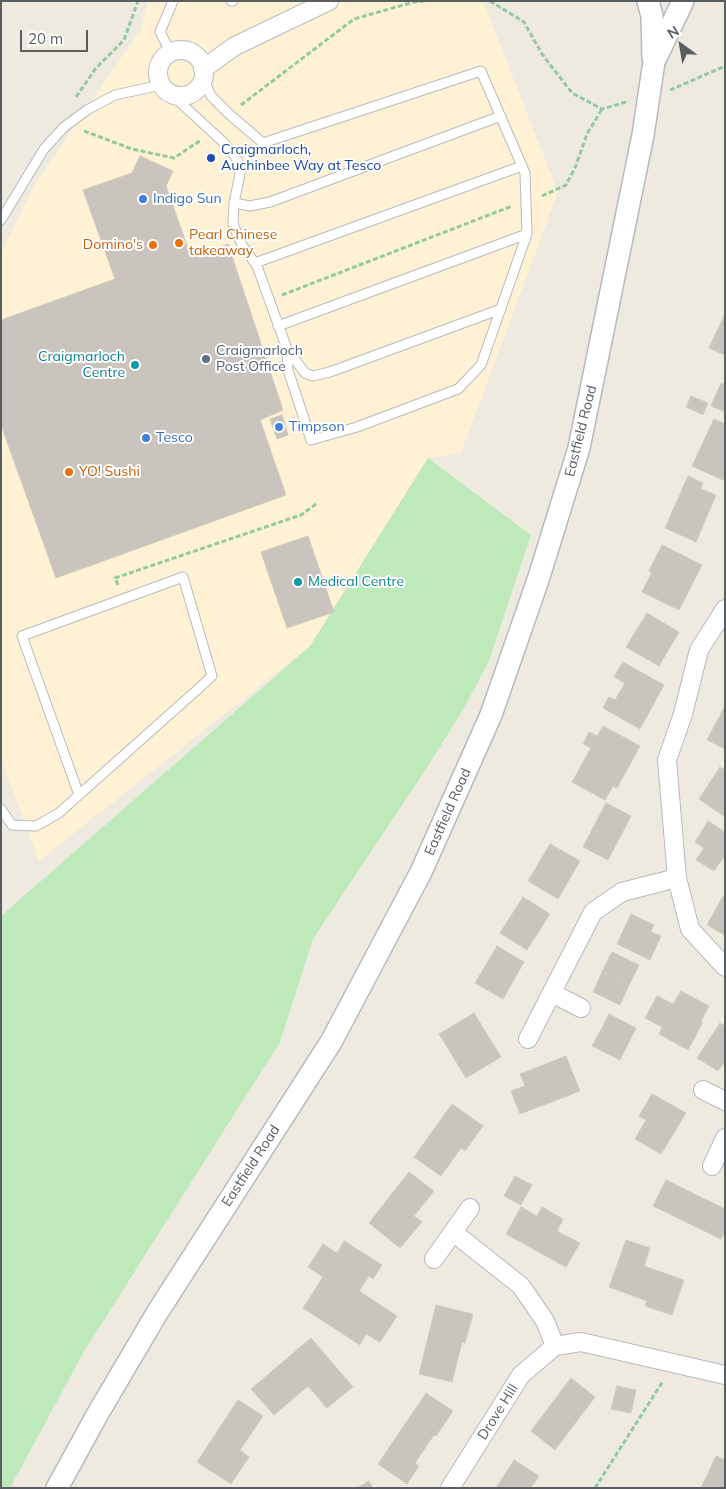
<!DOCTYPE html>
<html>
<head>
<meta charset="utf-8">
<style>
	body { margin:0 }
	#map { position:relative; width:726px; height:1489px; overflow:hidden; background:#eeeae0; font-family:Mulish,sans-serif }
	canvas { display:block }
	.frame { position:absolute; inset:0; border:2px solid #595e63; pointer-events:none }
	.north { position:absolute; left:656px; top:20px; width:50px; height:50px; -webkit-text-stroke:4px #fff; paint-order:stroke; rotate:328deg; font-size:14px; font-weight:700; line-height:20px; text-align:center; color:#595e63 }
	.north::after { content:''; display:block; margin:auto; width:18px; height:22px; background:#595e63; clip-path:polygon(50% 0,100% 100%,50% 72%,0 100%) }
	.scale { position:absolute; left:20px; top:30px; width:68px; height:22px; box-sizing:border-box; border:2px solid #595e63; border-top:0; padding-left:6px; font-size:15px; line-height:18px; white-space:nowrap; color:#595e63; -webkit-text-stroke:4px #fff; paint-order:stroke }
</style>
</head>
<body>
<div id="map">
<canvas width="726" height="1489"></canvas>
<div class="frame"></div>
<div class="north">N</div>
<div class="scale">20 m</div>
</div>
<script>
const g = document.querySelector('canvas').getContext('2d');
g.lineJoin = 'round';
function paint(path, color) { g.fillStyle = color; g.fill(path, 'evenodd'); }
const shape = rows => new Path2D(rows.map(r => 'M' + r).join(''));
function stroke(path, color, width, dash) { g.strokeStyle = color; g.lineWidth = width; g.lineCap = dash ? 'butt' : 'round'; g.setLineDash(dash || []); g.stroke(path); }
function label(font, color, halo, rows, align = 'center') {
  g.font = font + ' Mulish,sans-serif'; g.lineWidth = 4; g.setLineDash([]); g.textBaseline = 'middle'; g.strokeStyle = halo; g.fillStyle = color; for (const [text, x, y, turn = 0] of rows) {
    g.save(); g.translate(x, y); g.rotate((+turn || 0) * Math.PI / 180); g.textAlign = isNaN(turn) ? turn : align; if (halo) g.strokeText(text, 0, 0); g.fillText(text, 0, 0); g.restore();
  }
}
paint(shape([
	[148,1,483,1,558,192,461,453,428,458,310,646,39,861,1,759,1,253,35,184,141,29]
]), '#fff1d4');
paint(shape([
	[428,458,531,535,489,661,463,710,426,769,313,939,280,1042,83,1353,10,1488,1,1488,1,916,310,646]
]), '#bee9ba');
const building = shape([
	[140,156,173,171,166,186,191,257,228,244,283,410,260,420,286,495,56,578,1,425,1,320,115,279,83,190,132,173,140,156],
	[725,314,725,355,709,348,725,314],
	[721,383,725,385,725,412,711,406,721,383],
	[691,396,708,403,703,415,686,407,691,396],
	[282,415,288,435,277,439,270,419,282,415],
	[714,419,725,424,725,481,692,466,714,419],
	[688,476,703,483,701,489,716,495,696,542,665,528,688,476],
	[308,536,334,612,287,628,261,552,308,536],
	[662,545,702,565,679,610,642,592,652,572,649,571,662,545],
	[647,613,679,632,659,666,626,647,647,613],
	[623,662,664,685,640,729,603,708,609,697,615,700,625,683,614,677,623,662],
	[725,706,725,749,707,740,725,706],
	[603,726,640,746,617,788,613,786,605,800,572,782,591,748,583,744,589,732,597,736,603,726],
	[720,767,725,770,725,817,699,799,720,767],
	[606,803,631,816,608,860,583,847,606,803],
	[708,821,725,832,725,855,714,871,696,860,704,848,695,842,708,821],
	[550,844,580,861,558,899,528,881,550,844],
	[723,896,725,898,725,935,707,925,723,896],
	[523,897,550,914,527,950,500,933,523,897],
	[631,914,654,925,651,932,661,936,650,960,617,944,631,914],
	[497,946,524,962,503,999,475,983,497,946],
	[612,952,639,965,629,985,602,972,612,952],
	[602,972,629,985,620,1005,593,992,602,972],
	[681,991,709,1006,701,1021,703,1022,688,1050,659,1034,662,1027,645,1018,657,996,673,1004,681,991],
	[474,1013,501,1057,466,1078,439,1034,474,1013],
	[609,1014,636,1028,628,1044,601,1030,609,1014],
	[720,1023,725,1026,725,1061,718,1071,697,1058,720,1023],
	[601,1030,628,1044,620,1060,592,1046,601,1030],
	[566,1056,580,1091,520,1114,511,1091,525,1086,520,1074,566,1056],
	[652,1094,686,1113,661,1154,635,1139,646,1120,639,1116,652,1094],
	[452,1104,483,1126,465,1151,461,1148,441,1176,414,1157,452,1104],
	[409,1172,434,1191,414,1216,422,1222,400,1248,369,1223,409,1172],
	[515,1176,532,1185,521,1205,504,1196,515,1176],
	[666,1180,725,1209,725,1232,721,1239,653,1206,666,1180],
	[521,1207,537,1216,542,1207,563,1219,557,1231,580,1243,566,1267,506,1234,521,1207],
	[626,1240,650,1248,644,1266,684,1280,672,1315,645,1306,647,1301,609,1287,626,1240],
	[344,1241,382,1265,373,1279,369,1276,359,1291,397,1316,380,1342,366,1334,360,1345,303,1308,323,1277,308,1267,323,1244,337,1253,344,1241],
	[436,1305,473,1314,465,1343,462,1342,452,1382,419,1374,436,1305],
	[311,1338,353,1387,327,1408,308,1386,274,1415,251,1389,311,1338],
	[571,1378,595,1397,555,1450,531,1431,571,1378],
	[617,1386,636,1390,631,1413,611,1409,617,1386],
	[426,1393,453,1411,436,1436,434,1435,415,1463,419,1466,407,1484,378,1464,426,1393],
	[238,1400,263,1416,240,1450,249,1457,231,1484,197,1462,238,1400],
	[716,1456,725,1460,725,1488,701,1488,716,1456],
	[514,1460,539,1476,531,1488,496,1488,514,1460],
	[369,1481,373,1488,357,1488,369,1481]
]);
paint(building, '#c9c4bd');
stroke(building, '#d3cbbe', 1);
const service = shape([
	[231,1,233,1],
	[171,53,160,32,173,1],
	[203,77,211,96,229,114,263,143,481,71,525,173,527,234,481,365,458,389,357,427,311,440,288,370,287,349],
	[171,94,222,141,235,156,241,169,234,203,233,224,242,245,257,266,287,349,305,373,313,376,330,372,501,309],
	[234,203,250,206,270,202,501,116],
	[1,220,44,149,64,127,87,110,115,95,161,85],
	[255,263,522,166],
	[278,326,527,234],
	[1,809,12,825,36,826,59,813,79,795,198,689,212,676,183,577,22,636,79,795]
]);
const minor = shape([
	'158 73a23 23 0 1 1 46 0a23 23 0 1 1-46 0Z',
	[203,69,235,46,329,1],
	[725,609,699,650,683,714,667,760,677,878,690,929,725,967],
	[552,993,581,1008],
	[528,1039,593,912,622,892,677,878],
	[703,1090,725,1101],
	[712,1166,725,1138],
	[470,1208,453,1232,521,1286,545,1321,555,1346],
	[434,1259,453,1232],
	[450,1488,521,1375,555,1346,581,1342,725,1375]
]);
const tertiary = shape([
	[648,1,652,16,653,57],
	[654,62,683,1],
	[57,1488,97,1415,157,1313,331,1042,421,872,491,715,538,580,579,448,643,135]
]);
stroke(service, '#b6babf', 11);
stroke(minor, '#b6babf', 20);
stroke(tertiary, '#b6babf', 24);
stroke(shape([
	[490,1,524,22,542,54,572,93,602,109,626,102],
	[670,90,725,66],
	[76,97,96,68,124,40,138,1],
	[241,105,354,19,414,2,424,1],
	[84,131,132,149,174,158,201,140],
	[542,196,566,185,575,168,587,134,602,109],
	[282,295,512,206],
	[118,585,115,578,301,515,316,504],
	[595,1488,663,1381]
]), '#93ca9d', 3, [5, 2.5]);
stroke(service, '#fff', 9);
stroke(minor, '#fff', 18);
stroke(tertiary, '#fff', 21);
const tertiaryBridge = shape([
	[643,135,654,62]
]);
stroke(tertiaryBridge, '#b6babf', 24, []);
stroke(tertiaryBridge, '#fff', 21);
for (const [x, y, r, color] of [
	[211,158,5,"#1a4fb4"],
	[143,199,5,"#3f7fe0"],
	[179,243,5,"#e8710a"],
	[153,245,5,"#e8710a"],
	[206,359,5,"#5c6f8a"],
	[135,365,5,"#0f9aa8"],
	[279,427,5,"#3f7fe0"],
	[146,438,5,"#3f7fe0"],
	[69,472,5,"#e8710a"],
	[298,582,5,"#0f9aa8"]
]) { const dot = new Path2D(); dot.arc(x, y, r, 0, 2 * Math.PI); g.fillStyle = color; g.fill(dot); stroke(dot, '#fff', 2); }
label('14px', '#164399', '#fff', [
	["Craigmarloch,",221,150],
	["Auchinbee Way at Tesco",221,166]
], 'left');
label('14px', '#366cbe', '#fff', [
	["Indigo Sun",153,199],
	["Timpson",289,427],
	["Tesco",156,438]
], 'left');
label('14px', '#c56008', '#fff', [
	["Pearl Chinese",189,235],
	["takeaway",189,251],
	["Domino's",143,245,"right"],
	["YO! Sushi",79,472]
], 'left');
label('14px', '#4e5e75', '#fff', [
	["Craigmarloch",216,351],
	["Post Office",216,367]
], 'left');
label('14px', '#0d838f', '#fff', [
	["Craigmarloch",125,357],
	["Centre",125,373],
	["Medical Centre",308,582,"left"]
], 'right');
label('14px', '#595e63', '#fff', [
	["Eastfield Road",581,431,-76],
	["Eastfield Road",448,812,-66],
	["Eastfield Road",251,1166,-57],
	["Drove Hill",498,1412,-58]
]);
</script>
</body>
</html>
